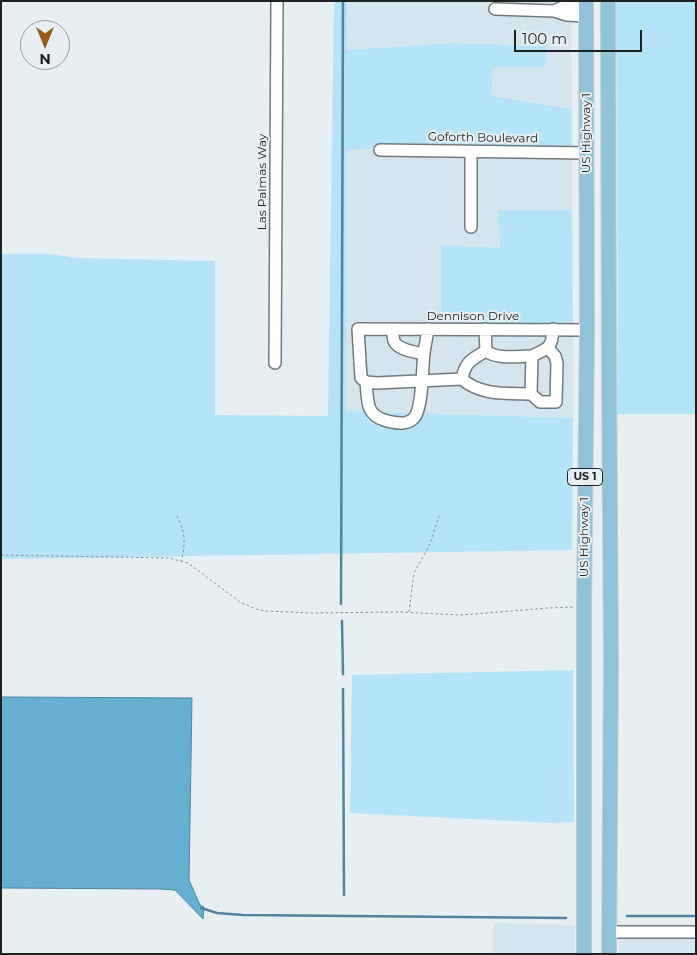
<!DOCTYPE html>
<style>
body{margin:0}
#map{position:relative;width:697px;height:955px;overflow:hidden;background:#e7eff3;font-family:Montserrat,sans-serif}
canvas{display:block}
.frame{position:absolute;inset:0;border:2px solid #1e2122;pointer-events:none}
.north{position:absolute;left:20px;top:20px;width:50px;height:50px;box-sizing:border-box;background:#e7eff3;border:1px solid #979d9f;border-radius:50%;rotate:180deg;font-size:14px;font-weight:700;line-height:20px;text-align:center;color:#1e2122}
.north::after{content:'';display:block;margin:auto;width:18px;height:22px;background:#955b18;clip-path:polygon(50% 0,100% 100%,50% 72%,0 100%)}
.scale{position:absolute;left:514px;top:30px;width:128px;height:22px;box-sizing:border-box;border:2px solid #1e2122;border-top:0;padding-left:6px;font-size:15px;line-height:18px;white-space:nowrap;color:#1e2122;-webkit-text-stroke:4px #e7eff3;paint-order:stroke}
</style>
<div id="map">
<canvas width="697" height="955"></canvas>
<div class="frame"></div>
<div class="north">N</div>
<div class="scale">100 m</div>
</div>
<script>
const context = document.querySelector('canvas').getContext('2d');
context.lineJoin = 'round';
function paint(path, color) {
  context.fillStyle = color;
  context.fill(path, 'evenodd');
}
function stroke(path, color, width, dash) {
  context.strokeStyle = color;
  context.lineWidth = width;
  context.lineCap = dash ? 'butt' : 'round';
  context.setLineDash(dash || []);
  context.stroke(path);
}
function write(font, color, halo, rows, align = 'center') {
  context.font = font + ' Montserrat,sans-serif';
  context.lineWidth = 4;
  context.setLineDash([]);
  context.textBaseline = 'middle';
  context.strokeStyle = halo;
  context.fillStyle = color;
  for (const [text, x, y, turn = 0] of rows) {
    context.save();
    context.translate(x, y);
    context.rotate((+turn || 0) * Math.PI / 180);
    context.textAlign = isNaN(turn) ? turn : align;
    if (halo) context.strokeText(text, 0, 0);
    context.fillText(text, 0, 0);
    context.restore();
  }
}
paint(new Path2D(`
 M347 1H571L572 109 490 97 493 67H544L547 46 453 43 347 50Z
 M428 145 555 146 572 148V210H498L500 248 573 326V418L346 411 347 150Z
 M495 923 575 925V954H493V933Z
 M619 931H696V954H619Z`), '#d5e5ed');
paint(new Path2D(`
 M334 1H347V50L453 43 547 46 545 67H493L491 96 572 109V148L555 146 428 145 347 150 346 411 573 418 572 550 1 559V254H48L79 258 215 261V415L328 416Z
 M616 1H696V414H617L618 278Z
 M498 210H572L573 326 441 325V245L500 248Z
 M573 670 574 822 554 823 350 813 352 675Z`), '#b5e3f8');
const water = new Path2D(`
 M1 697 192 698 189 880 200 905 204 907 203 919 175 890 160 889 1 888Z`);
paint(water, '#65b0d1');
stroke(water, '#50859c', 1);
stroke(new Path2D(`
 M341 604 343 1
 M342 621 343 674
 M343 689 344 895
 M201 908 217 913 243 915 566 918
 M627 916H696`), '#50859c', 2.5);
const minor = new Path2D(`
 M495 9 554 11 567 15 586 16
 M554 11 565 6 586 5
 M380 150 586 153
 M471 227V152
 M392 329C393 333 393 338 394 341 398 350 415 352 424 354
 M485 329 486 351C498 360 518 356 532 356
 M553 329C552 349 548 348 532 356L531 394C508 393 481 396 462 379L376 383 366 382 361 378 358 329 587 330
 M275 363 277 1
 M462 379C465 362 472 359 486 351
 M366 382C368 399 365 414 384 420 394 423 407 426 414 418 423 408 422 367 424 353 425 345 427 337 428 329
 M531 394 540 402H556L557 363 555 356 548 348
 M610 932H696`);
const major = new Path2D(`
 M608 1 609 373 611 660 609 954
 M584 954V607L587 330 586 1`);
stroke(minor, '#737a7e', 14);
stroke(major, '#c9caca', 16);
stroke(new Path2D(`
 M177 516C185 529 186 547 181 561
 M1 555 169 558 188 563 240 602 256 609 265 611 312 613 400 612 461 615 548 608 573 607
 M409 612 414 573 430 544 439 516`), '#898f91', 1, [2.5, 2.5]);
stroke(minor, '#fff', 11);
stroke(major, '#90c3d8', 14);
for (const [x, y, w] of [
 [585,477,35]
]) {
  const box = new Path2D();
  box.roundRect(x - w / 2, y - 8.5, w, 17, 4);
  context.fillStyle = '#e7eff3';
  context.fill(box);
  stroke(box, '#1e2122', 1);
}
write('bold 11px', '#1e2122', null, [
 ["US 1",585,477]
]);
write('12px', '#1e2122', '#e7eff3', [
 ["US Highway 1",586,133,-90],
 ["Goforth Boulevard",483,138,1],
 ["Las Palmas Way",262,182,-90],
 ["Dennison Drive",473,316],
 ["US Highway 1",584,537,-90]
]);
</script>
